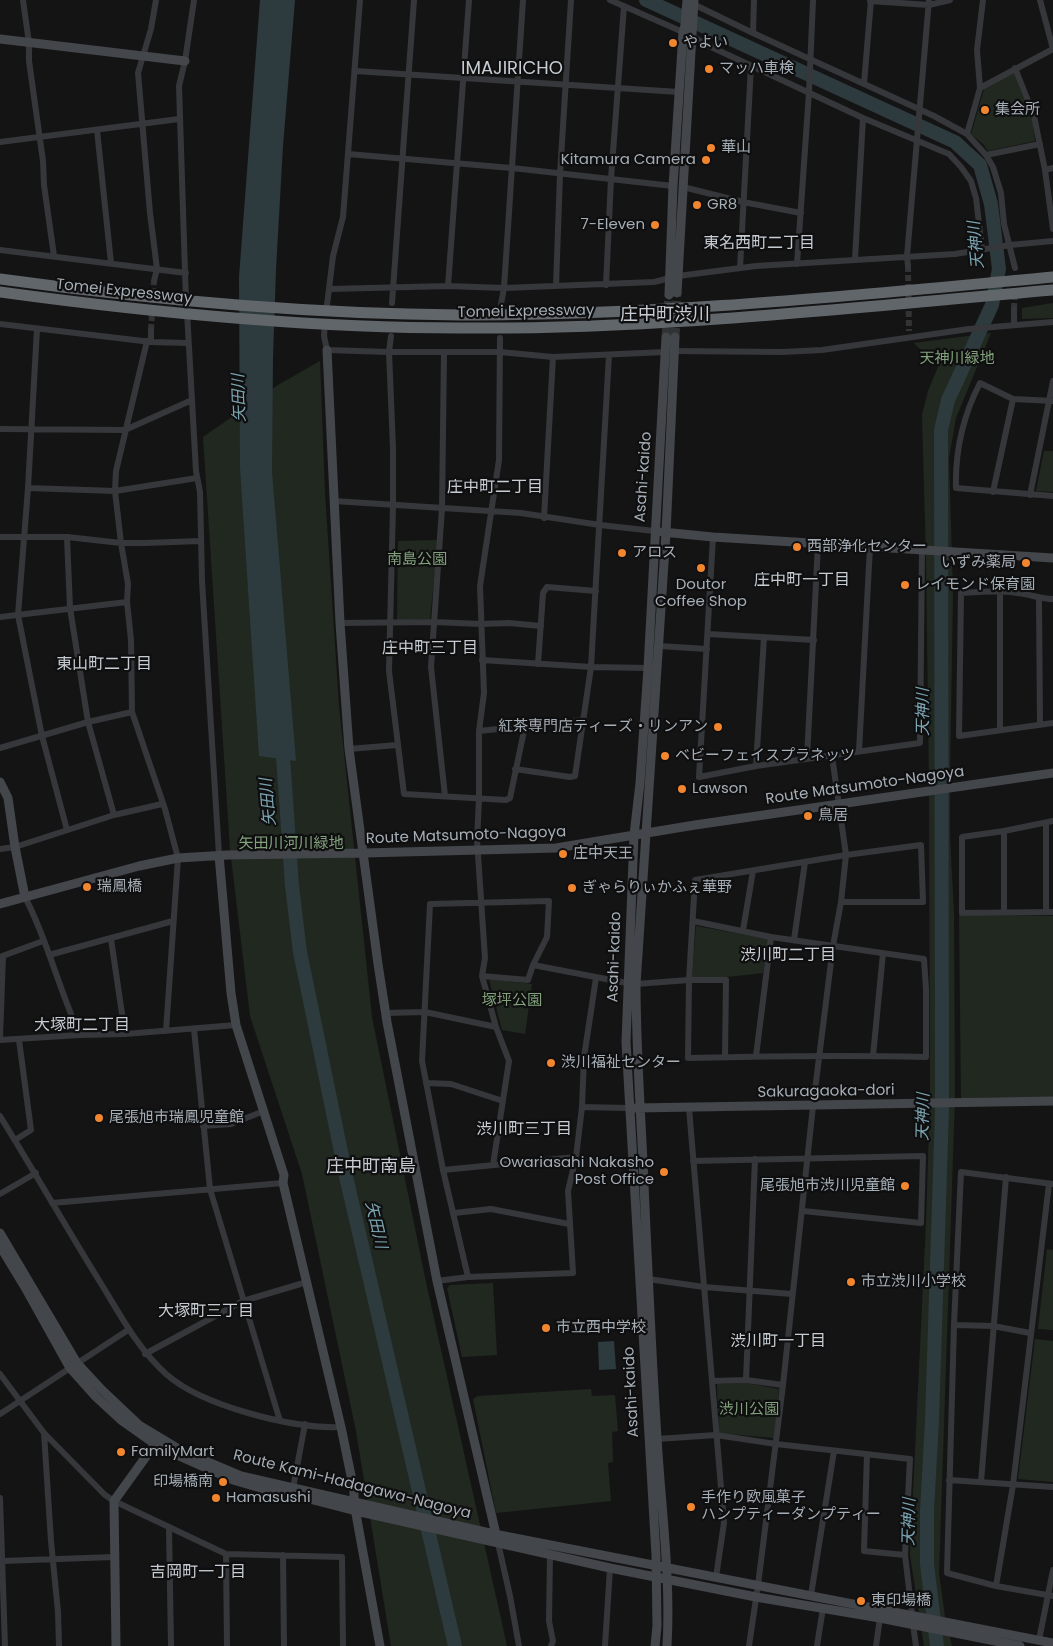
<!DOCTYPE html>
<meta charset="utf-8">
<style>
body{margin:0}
canvas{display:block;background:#141415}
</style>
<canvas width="1053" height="1646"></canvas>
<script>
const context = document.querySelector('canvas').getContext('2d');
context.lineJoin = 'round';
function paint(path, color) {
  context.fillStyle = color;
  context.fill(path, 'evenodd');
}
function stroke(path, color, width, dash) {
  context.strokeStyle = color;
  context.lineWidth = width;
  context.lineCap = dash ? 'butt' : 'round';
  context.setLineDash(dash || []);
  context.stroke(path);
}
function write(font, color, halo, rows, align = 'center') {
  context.font = font + ' Poppins,"Noto Sans JP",sans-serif';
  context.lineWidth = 4.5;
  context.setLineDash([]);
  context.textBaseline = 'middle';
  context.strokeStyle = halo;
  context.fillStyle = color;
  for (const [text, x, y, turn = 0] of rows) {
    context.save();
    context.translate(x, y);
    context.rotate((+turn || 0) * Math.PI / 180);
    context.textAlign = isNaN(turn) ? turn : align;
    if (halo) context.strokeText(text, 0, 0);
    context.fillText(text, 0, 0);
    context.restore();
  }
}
paint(new Path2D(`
 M1014 73 1033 123 1035 141 988 151 983 144 971 134 984 89Z
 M1053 303V318L1022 319V308Z
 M991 333 956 418 949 458 953 593 950 777V837L954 913 955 1097 939 1573 945 1617 952 1646H924L910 1555 926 1223 930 1097 929 783 926 559 922 415 928 391 938 367 914 343Z
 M320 361 325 493 339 706 372 1017 427 1287 507 1646H391L356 1431 302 1174 250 1016 230 849 203 437 278 385Z
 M1044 451H1053V492L1036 491Z
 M438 540 430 619 397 620 398 541Z
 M959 915 1053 916V1097L961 1098Z
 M696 926 769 939 763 973 727 977 692 978Z
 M489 979 532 984 525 1034 502 1030Z
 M1047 1249 1053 1250V1330L1038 1329Z
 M493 1283 497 1355 462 1357 447 1288 450 1285Z
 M1035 1339 1053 1341V1482L1018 1479Z
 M746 1383 779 1389 774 1438 719 1433 717 1384Z
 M591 1389 592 1396 615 1395 618 1431 612 1432 613 1462 608 1463 611 1501 496 1513 473 1399 478 1396Z`), '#202820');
paint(new Path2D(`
 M260 0H295L283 146 276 269 273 358 272 472 296 761 259 756 240 468 239 277Z
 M614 1341 616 1369 599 1370 598 1342Z`), '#2d3a3e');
stroke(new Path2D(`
 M646 0 955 142 980 165 991 204 999 269 992 305 948 400 941 430 942 1110 932 1420 927 1511V1564L937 1646
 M282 742 292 886 300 952 347 1181 455 1646`), '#2d3a3e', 14);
stroke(new Path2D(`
 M908 266 909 331
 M1014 309 1015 292
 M151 330 154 281`), '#313335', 6, [6, 3]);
stroke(new Path2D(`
 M666 337 669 295
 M675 337 677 293`), '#313335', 9, [9, 4.5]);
stroke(new Path2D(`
 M23 0 29 43V61L43 161 44 185 54 256
 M610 0 692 36 709 46 863 118 949 154 961 167 971 181 976 198 982 250
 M1040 0 1053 49
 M870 1 929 5 950 0
 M691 3 753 33 934 116 967 134 986 155 993 167 1001 193 1004 224 1015 268
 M753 33 754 0
 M1015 68 1034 116 1045 170 1053 229
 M355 71 679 92
 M864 84 871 0
 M980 88 1053 49
 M97 130 111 263
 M967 134 980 88 977 50 983 0
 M0 142 179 119
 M348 154 512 168 673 186
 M986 155 1040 144
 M1045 170 1053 168
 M683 187 743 202 801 213
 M0 250 186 273
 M855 259 863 118
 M797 264 809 92 813 0
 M908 266 907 256 929 0
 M740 268 751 66
 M154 281 157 269 150 213 138 73 151 29 156 0
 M606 285 611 179 624 6
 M448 286 469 0
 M556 286 560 174 571 0
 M329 289 448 286 504 288 654 282 678 276 756 266 955 254 1010 245 1053 241
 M186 302 179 86 185 61 194 0
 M392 303 414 0
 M501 304 504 288 523 0
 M187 312 196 471 200 492 202 581 219 855
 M326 313 333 256 343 217 360 0
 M325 323 324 336 327 350 389 352H500L553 357 665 352
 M0 324 151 342 187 343
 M1014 324V309
 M37 329 28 488 18 615 42 736 67 830
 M391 336 389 352 393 448V505L389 671 404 794 506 800 510 798 525 726
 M147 341 116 471 115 491 121 543 128 584 127 602 131 640 132 712 165 809 178 858 166 1031
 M151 342V330
 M674 351 782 352 822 350 969 329 1053 322
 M444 353 442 508 431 667 445 796
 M1053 401 1013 399 980 383C963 416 955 452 956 488L1053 496
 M0 429 125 430 192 400
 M28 488 115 491 197 478
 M993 492 1013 399
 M1030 495 1053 381
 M334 501 521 513 600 525 654 531
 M544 518 553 357
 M0 537H67L121 543H145L200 541
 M67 537 70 608 88 722 114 815
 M713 537 699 777 756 766 920 743 922 550
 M1000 591V729
 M1039 599 1040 724
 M1053 599C1040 599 1030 594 1017 593 998 590 979 592 961 593L959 736 1053 723
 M0 617 127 602
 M340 623 434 622 481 624 509 623 541 626
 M708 634 814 640
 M659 646 707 649
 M482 660 591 667 648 668
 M538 664 543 593 547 587 596 591
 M479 731 583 720
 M0 748 88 722 132 712
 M349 749 397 745
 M859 751 870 547
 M807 758 818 544
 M756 766 764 637
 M515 769 570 777 575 776 591 667 609 355
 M1053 821 1004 831 962 837V913L1053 912
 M1004 831V912
 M0 849 15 847 114 815 162 804
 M25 897C48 941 59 990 80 1035
 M1046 912V823
 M693 921 771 937 924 959 926 989V1057C847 1055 767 1056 688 1058L689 980 695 880 846 855 921 845 923 902H841
 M743 930 753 871
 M111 939 125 1034
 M794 940 805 862
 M49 955 173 921
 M0 957 43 941
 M533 965 627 983
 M636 984 689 980H726L725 1057
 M385 1013 425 1012 496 1027
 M194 1029 210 1189 280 1421
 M0 1038 3 956
 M0 1040 80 1035 125 1034 236 1025
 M756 1056 771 937
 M873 1056 883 953
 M426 1083 451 1084 503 1101
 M582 1107 628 1108
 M689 1108 724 1523 716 1577
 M0 1116C34 1171 66 1227 100 1282 120 1314 137 1348 166 1374 202 1406 293 1429 341 1427
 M203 1126 231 1124 264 1111
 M15 1140 31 1130 19 1040
 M693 1161 923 1156 921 1223 803 1211
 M493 1165 509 1061 496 1027 482 976 485 958 477 840 479 799V731L484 693 480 586 499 460 500 338
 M443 1170 576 1157
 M1053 1184 961 1172 954 1325 947 1573 996 1586 1053 1596
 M0 1194 36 1173
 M52 1203 283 1183
 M454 1213 491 1209 569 1224
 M468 1277 443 1170 422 1061 430 904 549 901 547 937 533 965 528 980 482 976
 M648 1279 704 1287 792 1294
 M437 1281 468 1277 573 1273 568 1191 576 1157 582 1107 584 1057 596 978
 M954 1325 993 1326 1030 1333
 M145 1354 243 1301 307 1282
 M0 1374 44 1433 105 1495 114 1501 226 1554 342 1557 343 1646
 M746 1380 755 1159
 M712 1381 746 1380 783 1385
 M0 1414 128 1330
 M44 1433 51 1541 58 1612 59 1646
 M657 1439 716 1435 776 1444 910 1459 905 1555 912 1614
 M867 1454 864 1551 905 1555
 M949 1480 1053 1487
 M981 1482 1006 1177
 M293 1488 305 1424
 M0 1498 5 1646
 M169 1527 171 1646
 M498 1543 510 1596 519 1646
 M226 1554 227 1646
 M283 1555 284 1646
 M550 1555 549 1621 553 1641 551 1646
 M2 1561 114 1557
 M996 1586 1013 1485 1049 1184
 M811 1595 834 1451
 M913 1624 916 1646
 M1039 1640 1053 1570
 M605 1646 610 1568
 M749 1646 758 1585 783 1385 813 1106 833 946 841 902 846 855 832 756
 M817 1646 823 1608
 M876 1646 880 1618`), '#35373a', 6);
stroke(new Path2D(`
 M0 39 185 61
 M677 293 694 0
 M669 295 673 186 683 33 685 25 687 0
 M327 350 340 623 349 749 378 964 387 1022 437 1281 498 1543
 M662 532 713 537 1053 558
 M0 782 8 798 15 847 25 897
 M219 855 231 993 236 1025 284 1175 283 1183 341 1427 354 1490V1503L380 1646
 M0 904 139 866 178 858 227 855 364 853 556 848 695 825 1053 773
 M636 1108 1053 1101
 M0 1233 77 1363 102 1390 139 1425 184 1452 241 1476 494 1534 1053 1643
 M0 1246 26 1289 70 1368 96 1397 121 1420 155 1444 179 1456 233 1480 264 1489 294 1495 356 1511 610 1568 756 1597 880 1618 1020 1646
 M116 1646 114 1501 155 1444
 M655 1646 657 1626 656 1555 626 1042 634 835 640 783 648 668 666 337
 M667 1646C671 1577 661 1507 657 1438 651 1346 647 1254 643 1162 640 1102 636 1043 636 984L666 533 675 337`), '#43464a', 9);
stroke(new Path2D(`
 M0 279C153 300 306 314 460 315 658 316 856 295 1053 277
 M0 292C153 313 306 328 460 328 658 330 856 307 1053 290`), '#61666b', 11);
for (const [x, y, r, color] of [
 [673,43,5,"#f2862f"],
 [709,69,5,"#f2862f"],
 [985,110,5,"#f2862f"],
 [711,148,5,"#f2862f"],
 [706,160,5,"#f2862f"],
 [697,205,5,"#f2862f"],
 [655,225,5,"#f2862f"],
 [797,547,5,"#f2862f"],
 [622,553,5,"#f2862f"],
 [1026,563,5,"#f2862f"],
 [701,568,5,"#f2862f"],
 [905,585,5,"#f2862f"],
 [718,727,5,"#f2862f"],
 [665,756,5,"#f2862f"],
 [682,789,5,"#f2862f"],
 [808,816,5,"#f2862f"],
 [563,854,5,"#f2862f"],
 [87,887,5,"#f2862f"],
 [572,888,5,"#f2862f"],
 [551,1063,5,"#f2862f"],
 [99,1118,5,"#f2862f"],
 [664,1172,5,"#f2862f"],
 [905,1186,5,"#f2862f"],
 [851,1282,5,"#f2862f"],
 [546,1328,5,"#f2862f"],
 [121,1452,5,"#f2862f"],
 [223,1482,5,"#f2862f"],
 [216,1498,5,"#f2862f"],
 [691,1507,5,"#f2862f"],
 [861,1601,5,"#f2862f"]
]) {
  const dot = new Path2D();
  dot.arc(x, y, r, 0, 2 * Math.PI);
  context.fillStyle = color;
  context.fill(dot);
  stroke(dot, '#0f0f10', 2);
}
write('15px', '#a5aeb6', '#0f0f10', [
 ["やよい",683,43],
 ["マッハ車検",719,69],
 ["集会所",995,110],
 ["華山",721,148],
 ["Kitamura Camera",696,160,"right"],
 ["GR8",707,205],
 ["7-Eleven",645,225,"right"],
 ["西部浄化センター",807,547],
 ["アロス",632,553],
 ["いずみ薬局",1016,563,"right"],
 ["Doutor",701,585,"center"],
 ["Coffee Shop",701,602,"center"],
 ["レイモンド保育園",915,585],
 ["紅茶専門店ティーズ・リンアン",708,727,"right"],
 ["ベビーフェイスプラネッツ",675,756],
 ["Lawson",692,789],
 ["鳥居",818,816],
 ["庄中天王",573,854],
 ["瑞鳳橋",97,887],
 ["ぎゃらりぃかふぇ華野",582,888],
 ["渋川福祉センター",561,1063],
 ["尾張旭市瑞鳳児童館",109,1118],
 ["Owariasahi Nakasho",654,1163,"right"],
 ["Post Office",654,1180,"right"],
 ["尾張旭市渋川児童館",895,1186,"right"],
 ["市立渋川小学校",861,1282],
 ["市立西中学校",556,1328],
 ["FamilyMart",131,1452],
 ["印場橋南",213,1482,"right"],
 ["Hamasushi",226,1498],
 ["手作り欧風菓子",701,1498],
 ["ハンプティーダンプティー",701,1515],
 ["東印場橋",871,1601]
], 'left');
write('15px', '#a5aeb6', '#0f0f10', [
 ["Tomei Expressway",124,292,6],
 ["Tomei Expressway",526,312,-1],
 ["Asahi-kaido",644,477,-86],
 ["Route Matsumoto-Nagoya",865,786,-8],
 ["Route Matsumoto-Nagoya",466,836,-2],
 ["Asahi-kaido",615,957,-88],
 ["Sakuragaoka-dori",826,1092,-1],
 ["Asahi-kaido",632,1392,-93],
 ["Route Kami-Hadagawa-Nagoya",352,1485,14]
]);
write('15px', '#82a17c', '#0f0f10', [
 ["天神川緑地",957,359],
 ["南島公園",417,560],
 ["矢田川河川緑地",291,844],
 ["塚坪公園",512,1001],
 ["渋川公園",749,1410]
]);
write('16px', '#c6ccd2', '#0f0f10', [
 ["東名西町二丁目",759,244],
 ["庄中町二丁目",495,488],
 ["庄中町一丁目",802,581],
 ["庄中町三丁目",430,649],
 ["東山町二丁目",104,665],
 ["渋川町二丁目",788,956],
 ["大塚町二丁目",82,1026],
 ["渋川町三丁目",524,1130],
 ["大塚町三丁目",206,1312],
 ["渋川町一丁目",778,1342],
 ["吉岡町一丁目",198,1573]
]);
write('italic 16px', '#7ca4b1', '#0f0f10', [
 ["天神川",977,245,-95],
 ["矢田川",240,398,-92],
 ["天神川",924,712,-90],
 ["矢田川",269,802,-95],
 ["天神川",924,1117,-89],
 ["矢田川",375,1225,77],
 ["天神川",910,1522,-89]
]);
write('18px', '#c6ccd2', '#0f0f10', [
 ["IMAJIRICHO",512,69],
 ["庄中町渋川",665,315],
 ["庄中町南島",371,1167]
]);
</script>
